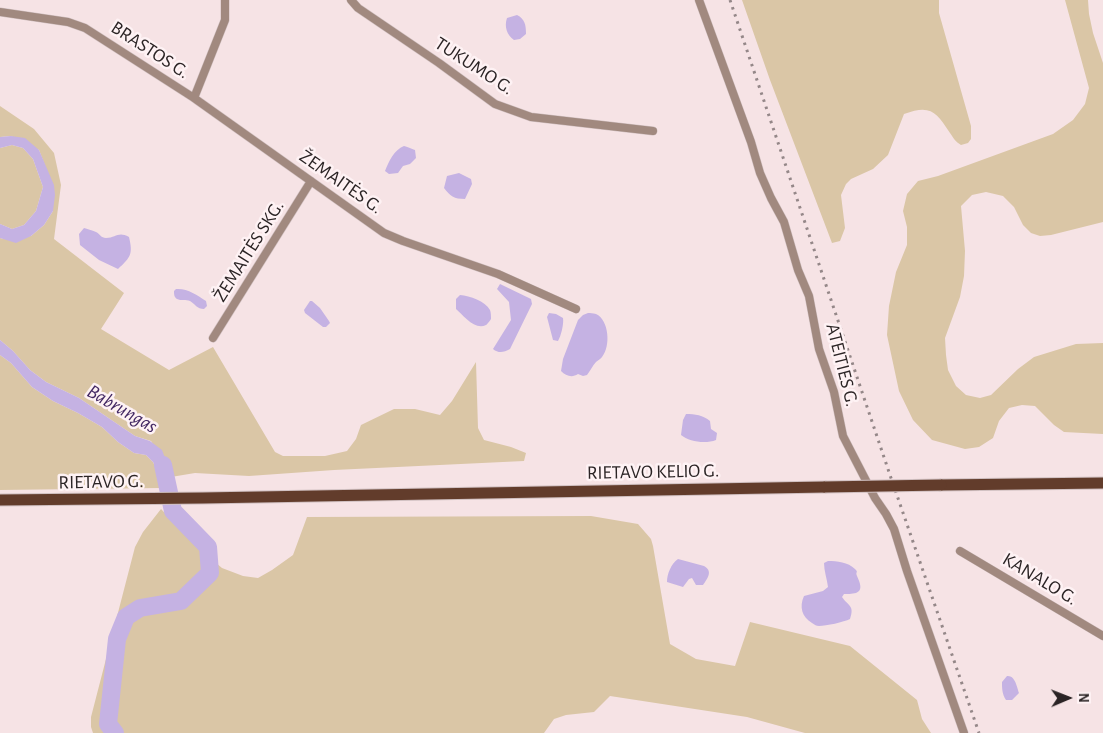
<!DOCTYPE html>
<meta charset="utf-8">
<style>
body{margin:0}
#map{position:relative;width:1103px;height:733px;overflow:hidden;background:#f6e3e5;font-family:"Alegreya Sans",sans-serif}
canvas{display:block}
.north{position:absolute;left:1043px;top:673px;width:50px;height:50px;-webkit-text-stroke:4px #fef2f4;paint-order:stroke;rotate:89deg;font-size:14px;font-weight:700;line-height:20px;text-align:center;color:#2b2425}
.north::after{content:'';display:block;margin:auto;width:18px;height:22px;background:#2b2425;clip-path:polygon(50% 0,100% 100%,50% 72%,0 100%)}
</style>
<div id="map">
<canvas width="1103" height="733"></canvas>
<div class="north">N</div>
</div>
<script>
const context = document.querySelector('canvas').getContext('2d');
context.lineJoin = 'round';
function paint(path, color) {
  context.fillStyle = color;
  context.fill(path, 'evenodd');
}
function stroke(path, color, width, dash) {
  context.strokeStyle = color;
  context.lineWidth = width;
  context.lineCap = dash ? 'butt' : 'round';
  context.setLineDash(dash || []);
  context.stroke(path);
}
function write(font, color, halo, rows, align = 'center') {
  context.font = font + ' "Alegreya Sans",sans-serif';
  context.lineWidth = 5;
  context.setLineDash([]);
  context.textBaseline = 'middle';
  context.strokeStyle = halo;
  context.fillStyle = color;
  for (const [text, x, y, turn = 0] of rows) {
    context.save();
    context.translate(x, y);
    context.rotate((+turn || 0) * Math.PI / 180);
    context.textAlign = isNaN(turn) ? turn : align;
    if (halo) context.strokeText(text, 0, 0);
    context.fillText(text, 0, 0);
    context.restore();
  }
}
paint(new Path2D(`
 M742 0H939V13L971 126V139L968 143 961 145C956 142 954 139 950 133 936 112 931 104 904 114L888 155 873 169 851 179 846 184 841 195 845 228 840 241 832 243 770 80Z
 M1065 0H1088L1089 14 1093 33 1103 63V222L1051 235 1040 236 1031 233 1023 225 1014 207 1003 196 986 192 972 195 961 206 965 251 964 276 960 297 945 338 946 355 948 370 956 386 966 395 980 398 991 395 1018 369 1034 357 1076 344 1103 343V434L1064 432 1054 425 1035 406 1022 405 1009 408 999 421 993 438 979 447 965 449 932 440 913 420 899 391 887 335 889 306 896 272 907 245V227L903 211 907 194 918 181 938 176 1053 134 1073 120 1085 104 1089 88Z
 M0 106 34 129 54 153 61 185 54 239 124 293 101 329 169 370 213 347 275 452 283 456H325L347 451 356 439 361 425 394 409H415L440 415 452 401 476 362 478 428 484 440 511 447 526 453 524 461 334 470 249 476 195 473 171 477 170 471 151 441 135 436 79 398 46 382 30 370 13 351 0 340V238L4 239 31 236 44 225 53 211 46 168 39 150 11 136 0 137Z
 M12 145 23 148 33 159 43 187 36 211 24 225 12 229 0 224V148Z
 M0 355 11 363 32 387 53 401 78 413 102 427 118 442 134 453 146 455 153 462 159 474 160 488 0 490Z
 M161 509 203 552 222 568 243 576 258 578 272 570 293 555 307 517 591 516 638 524 651 539 653 546 670 644 696 659 735 666 750 622 850 646 917 700 922 719 931 733H805L747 717 610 696 594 712 566 715 554 719 544 733H93L91 727V717L135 547 143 532Z`), '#dac6a6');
paint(new Path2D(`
 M517 15C525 19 526 25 526 34L520 39 514 40C507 35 504 27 507 18Z
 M11 136 25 138 39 150 54 185 55 195 53 211 44 225 31 236 16 243 0 238V224L12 229 24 225 36 211 43 187 33 159 23 148 12 145 0 148V137Z
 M404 146C409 147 411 149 415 150L416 158 410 164 403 166 398 173 389 174 385 171C389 161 394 150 404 146Z
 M459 173 471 179 472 184 465 199C454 199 450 196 444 188L447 176Z
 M84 228C87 229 92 230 96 232 100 234 101 238 106 238 116 238 118 231 129 237 133 254 131 257 118 269L99 260 80 245 79 234Z
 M500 284 531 299 532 304 510 349C504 352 499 354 493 349L511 320 509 302 497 289Z
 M176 289C187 288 197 295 206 301L207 306 204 309C197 309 195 304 190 301 186 299 181 301 177 299 174 297 174 294 174 291Z
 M460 295C470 296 485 301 490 310 491 312 491 317 491 319 491 319 487 325 486 325 475 331 463 315 456 309V299Z
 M310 301H312L320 308 329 321 330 323 326 327H323L305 313 304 310Z
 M549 313 556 314 563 318C564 324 561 336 558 341L553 340 547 317Z
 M588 313C590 313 593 313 596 314 609 320 611 346 602 357 601 359 598 360 596 362 593 365 590 371 587 375L583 376 578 374C572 378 566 376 561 371L563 359 578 320 583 315Z
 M0 340 13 351 30 370 46 382 79 398 135 436 150 441 162 450 170 471 174 488H160L159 474 153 462 146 455 134 453 118 442 102 427 78 413 53 401 32 387 11 363 0 355Z
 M686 414C695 414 703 415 710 421L711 429 717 433 716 440C706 444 689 442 681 435L683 420Z
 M678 559 704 566C713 571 708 578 703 585H696L692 578 689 579 683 587 667 582C667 574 671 564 678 559Z
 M828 561C837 561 848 562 855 569 859 573 855 571 857 576 859 581 864 590 856 593 852 594 847 594 844 594L842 597C848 606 855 605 850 619 844 622 826 626 819 626 816 626 815 625 812 623 802 617 799 607 804 596L823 591 828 587C827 579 824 571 824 563Z
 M1007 676C1015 675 1017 687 1019 693L1012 700H1006C1002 694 1002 688 1002 682Z`), '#c5b2e3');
stroke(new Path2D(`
 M115 733 108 724 117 639 126 617 140 608 181 601 210 573 208 547 173 511 163 465`), '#c5b2e3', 18);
const minor = new Path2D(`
 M225 0V20L194 98 384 233 403 241 498 274 576 309
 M351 0 358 8 439 63 495 104 531 117 653 131
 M699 0 751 142 760 173 771 198 784 222 798 270 809 296 819 349 834 392 843 436 875 498 886 514 894 529 907 571 964 733
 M0 12 68 22 85 28 194 98
 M213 338 311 181
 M960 551 1103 636`);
const primary = new Path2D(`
 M941 485 1103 483
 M0 500 203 498 825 487`);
stroke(minor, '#d1c1c2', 9);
stroke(primary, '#d1c1c2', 13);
stroke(minor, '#a1897f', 8);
stroke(primary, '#623c2b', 11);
stroke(new Path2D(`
 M730 0 891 478 979 733`), '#948788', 3, [2.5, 5]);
const primaryBridge = new Path2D(`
 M825 487 941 485`);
stroke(primaryBridge, '#d1c1c2', 13, []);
stroke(primaryBridge, '#623c2b', 11);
write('19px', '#2b2425', '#fef2f4', [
 ["BRASTOS G.",150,50,33],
 ["TUKUMO G.",474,66,33],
 ["ŽEMAITĖS G.",341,182,35],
 ["ŽEMAITĖS SKG.",249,251,-58],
 ["ATEITIES G.",842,365,76],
 ["RIETAVO KELIO G.",653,472,-1],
 ["RIETAVO G.",101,482,-1],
 ["KANALO G.",1040,579,31]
]);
write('italic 20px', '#432863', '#fef2f4', [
 ["Babrungas",122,409,30]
]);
</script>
